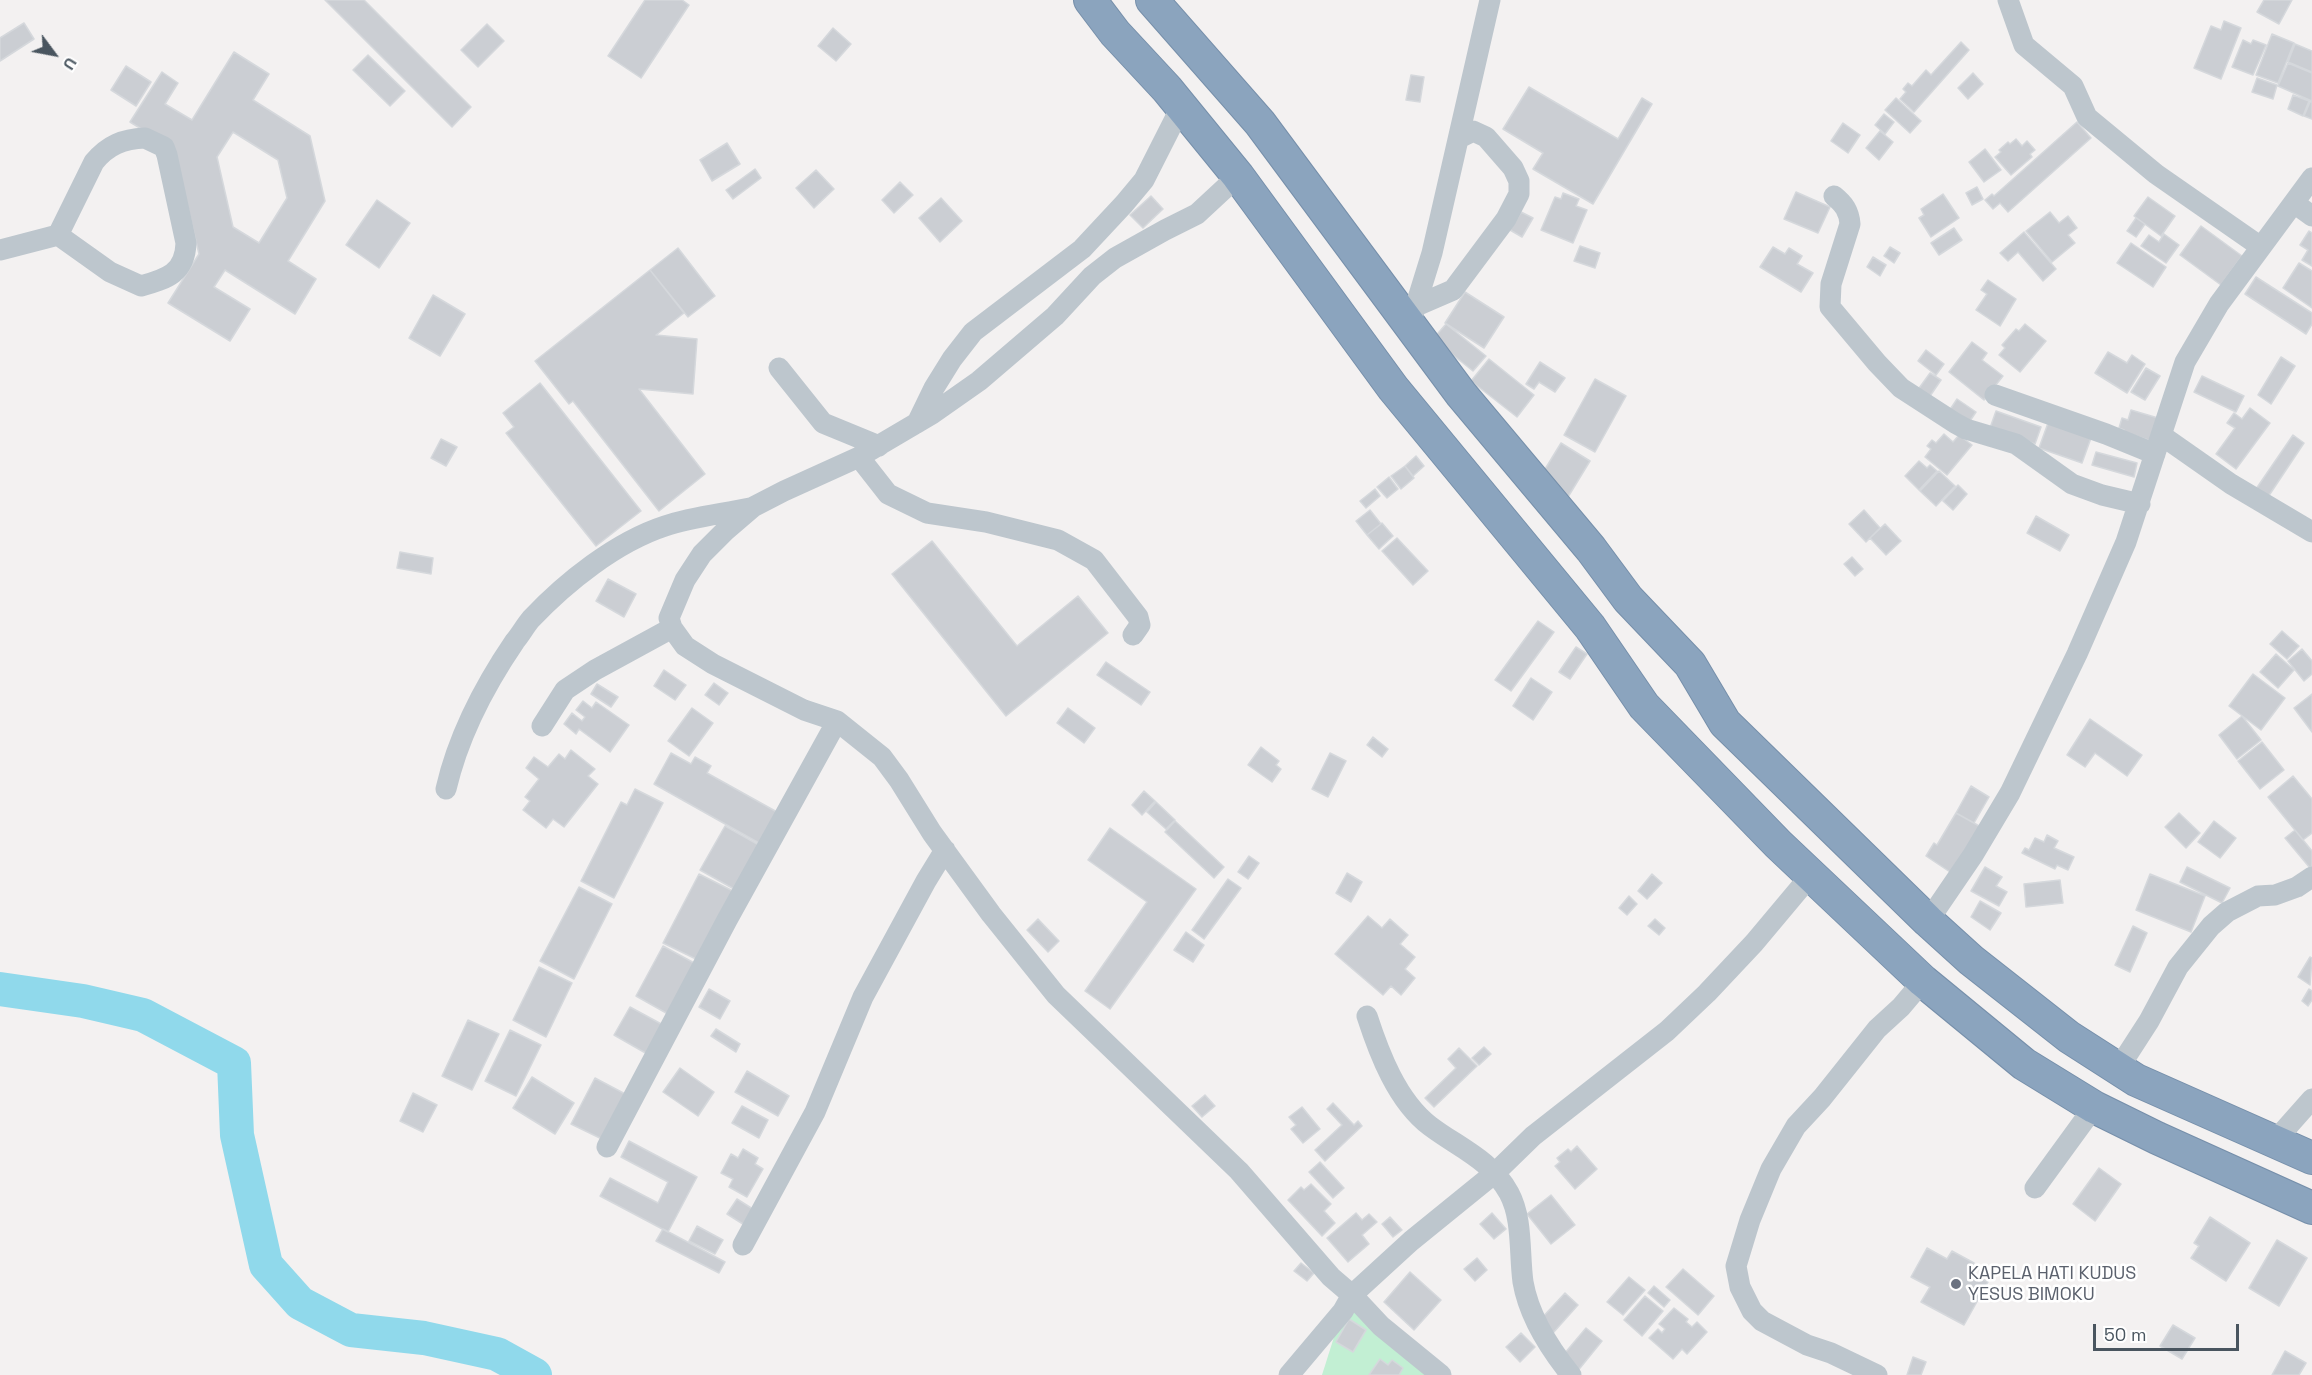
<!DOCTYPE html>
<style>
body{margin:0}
#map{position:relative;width:2312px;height:1375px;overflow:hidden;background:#f3f1f1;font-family:"Space Grotesk",sans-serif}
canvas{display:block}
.north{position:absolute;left:24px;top:24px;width:60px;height:60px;-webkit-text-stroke:4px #fff;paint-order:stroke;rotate:122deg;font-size:16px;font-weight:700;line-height:24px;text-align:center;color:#49555f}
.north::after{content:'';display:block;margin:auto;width:21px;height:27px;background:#49555f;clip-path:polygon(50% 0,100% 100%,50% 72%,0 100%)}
.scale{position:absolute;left:2093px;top:1324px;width:146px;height:27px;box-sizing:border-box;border:3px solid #49555f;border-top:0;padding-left:8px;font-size:18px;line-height:21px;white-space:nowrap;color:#49555f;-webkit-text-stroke:4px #fff;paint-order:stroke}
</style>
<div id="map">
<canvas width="2312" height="1375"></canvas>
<div class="north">U</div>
<div class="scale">50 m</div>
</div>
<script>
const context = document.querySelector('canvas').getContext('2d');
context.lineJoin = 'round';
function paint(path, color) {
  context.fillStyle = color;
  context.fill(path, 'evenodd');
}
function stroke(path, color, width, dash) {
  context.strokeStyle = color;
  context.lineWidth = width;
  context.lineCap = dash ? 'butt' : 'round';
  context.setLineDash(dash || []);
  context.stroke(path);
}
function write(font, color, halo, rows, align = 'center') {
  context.font = font + ' "Space Grotesk",sans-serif';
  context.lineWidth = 5;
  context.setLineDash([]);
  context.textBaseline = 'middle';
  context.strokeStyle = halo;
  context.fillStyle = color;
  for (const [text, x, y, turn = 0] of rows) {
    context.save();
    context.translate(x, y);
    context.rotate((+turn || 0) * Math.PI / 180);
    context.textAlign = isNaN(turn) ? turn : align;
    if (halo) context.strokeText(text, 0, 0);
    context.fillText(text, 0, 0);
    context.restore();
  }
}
paint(new Path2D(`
 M1353 1302 1434 1375H1322L1341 1315Z`), '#c2efd3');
stroke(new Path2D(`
 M0 989 83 1001 143 1015 234 1063 237 1135 266 1265 300 1303 351 1330 424 1338 497 1354 535 1375`), '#90d9eb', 34);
const building = new Path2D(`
 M325 0H364L471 107 452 127Z
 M645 0H682L689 5 641 78 608 56Z
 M2264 0H2292L2279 24 2257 12Z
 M2224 21 2241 28 2221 79 2194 68 2211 26 2221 30Z
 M24 23 34 39 0 61V38Z
 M487 24 504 41 478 67 461 50Z
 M833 28 851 44 836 61 818 46Z
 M2272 34 2294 43 2278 83 2256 75Z
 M2243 40 2251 44 2253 40 2266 45 2253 75 2232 67Z
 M1961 42 1969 50 1914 112 1900 99 1906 92 1903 89 1908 83 1912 86 1926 70 1931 75Z
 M2295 44 2312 51V72L2288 62Z
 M234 52 269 74 253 100 310 136 325 201 288 261 316 279 295 314 225 270 214 287 250 309 230 341 168 303 199 254 174 149 130 122 162 72 178 83 165 104 192 120ZM233 132 278 160 287 198 259 243 233 227 217 157Z
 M368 55 405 91 390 106 353 70Z
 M2288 63 2312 73V101L2278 86Z
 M126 66 151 82 136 106 111 90Z
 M1973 73 1983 84 1968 99 1958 88Z
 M1411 75 1424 77 1420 102 1406 100Z
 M2257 78 2277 85 2273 99 2252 92Z
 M1529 87 1618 139 1642 98 1652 104 1593 204 1533 169 1543 153 1503 129Z
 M2293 95 2309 101 2303 116 2288 109Z
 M1896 98 1921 121 1910 133 1885 110Z
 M2310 102H2312V119L2304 116Z
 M1884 114 1894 122 1885 134 1875 125Z
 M2077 122 2091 138 2008 212 2000 203 1993 209 1985 200 1992 194 1994 196Z
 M1843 123 1860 135 1848 153 1831 141Z
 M1880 131 1893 142 1879 160 1866 148Z
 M2016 139 2022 146 2027 141 2035 150 2030 154 2032 157 2011 175 1995 157 2001 152 1999 150 2008 142 2010 144Z
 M727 143 740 164 712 181 700 160Z
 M1985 149 2001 170 1984 182 1969 162Z
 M755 169 761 178 733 199 726 190Z
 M816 170 834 189 814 208 796 188Z
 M900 182 913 195 894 213 882 200Z
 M1977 187 1983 199 1972 205 1966 193Z
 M1796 192 1830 207 1818 233 1784 219Z
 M1563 193 1579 199 1576 206 1587 210 1573 243 1541 230 1555 197 1561 199Z
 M1943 194 1959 218 1931 237 1919 218 1924 215 1921 209Z
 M1151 196 1163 209 1143 228 1130 215Z
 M2148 197 2175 216 2161 236 2134 216Z
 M941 198 962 221 940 242 919 218Z
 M377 200 410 223 379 268 346 245Z
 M1521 212 1533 218 1522 237 1510 230Z
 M2050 212 2059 223 2068 216 2077 228 2068 235 2075 243 2052 262 2026 231Z
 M2136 218 2145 224 2136 237 2127 231Z
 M2201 226 2242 256 2221 285 2180 255Z
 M1954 228 1962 240 1939 255 1931 243Z
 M2309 231 2312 233V266L2302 260 2308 250 2300 245Z
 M2024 232 2056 269 2043 281 2018 252 2008 261 2000 253Z
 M2164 234 2179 245 2166 263 2141 246 2149 235 2159 242Z
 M2131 243 2166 267 2153 287 2117 263Z
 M1580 246 1600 253 1595 268 1574 261Z
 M1773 247 1785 254 1789 248 1802 256 1797 264 1813 273 1801 292 1760 267Z
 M1890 247 1900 253 1894 263 1884 256Z
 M678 248 715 296 688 317 650 270Z
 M1873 257 1886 265 1880 276 1867 267Z
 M2299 263 2312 271V308L2283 288Z
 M650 270 684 313 656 335 697 339 693 394 639 389 705 474 659 511 573 401 569 404 535 361Z
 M2256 277 2312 313V324L2306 334 2245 294Z
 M1988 280 2016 299 2000 326 1976 310 1987 294 1981 290Z
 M1465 292 1504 317 1484 348 1445 323Z
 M433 295 465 314 440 356 409 338Z
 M1446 324 1486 356 1473 371 1433 339Z
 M2025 324 2046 341 2020 372 1999 355 2005 348 2002 345 2016 329 2019 331Z
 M1972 342 1987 353 1982 360 2003 376 1984 400 1949 372Z
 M1926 350 1944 364 1936 375 1918 361Z
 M2108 352 2127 363 2132 355 2145 364 2127 393 2095 373Z
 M2281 357 2295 366 2271 404 2258 395Z
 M1489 359 1534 395 1517 417 1471 381Z
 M1540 362 1565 378 1555 392 1539 382 1534 389 1526 384Z
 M2146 368 2160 376 2145 400 2131 392Z
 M1930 373 1941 380 1928 399 1917 391Z
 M2202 376 2244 396 2236 412 2194 392Z
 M1595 379 1626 396 1595 452 1564 435Z
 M540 383 641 511 596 546 506 433 514 427 503 413Z
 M1957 399 1976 412 1966 427 1947 414Z
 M2250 408 2270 423 2236 469 2216 454 2235 428 2227 423 2234 413 2242 419Z
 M2131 410 2158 418 2151 441 2124 432V430L2119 428 2122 418 2128 420Z
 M1996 411 2041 427 2035 444 1990 428Z
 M2048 423 2091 438 2082 463 2039 448Z
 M1944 434 1953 442 1959 435 1972 445 1947 475 1925 457 1931 449 1927 446 1932 440 1936 443Z
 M2293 435 2304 443 2268 497 2256 489Z
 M441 439 457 447 446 466 431 458Z
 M1561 443 1590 461 1568 497 1539 479Z
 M2096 452 2137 463 2134 477 2092 465Z
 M1416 456 1424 466 1413 476 1405 466Z
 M1919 461 1927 468 1930 465 1937 471 1919 490 1905 476Z
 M1405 466 1414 478 1401 489 1391 476Z
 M1939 471 1955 486 1936 506 1920 491Z
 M1389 477 1398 489 1387 498 1377 487Z
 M1958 485 1967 494 1953 510 1943 501Z
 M1375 489 1380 496 1366 508 1360 501Z
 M1370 510 1381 524 1367 535 1356 521Z
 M1864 510 1880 528 1866 542 1849 524Z
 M2036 516 2069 535 2060 551 2027 533Z
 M1382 523 1393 536 1379 549 1367 535Z
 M1885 524 1901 541 1886 555 1870 538Z
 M1397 538 1428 571 1413 585 1382 551Z
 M932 541 1017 646 1078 596 1108 633 1006 716 892 574Z
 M400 552 433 558 431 574 397 568Z
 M1852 557 1863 569 1855 576 1844 564Z
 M608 579 636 594 624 617 596 601Z
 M1538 621 1554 632 1511 691 1495 680Z
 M2282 631 2299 646 2287 659 2270 644Z
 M1576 647 1587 654 1570 679 1559 672Z
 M2302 649 2312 661V674L2304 681 2288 661Z
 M2276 654 2294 670 2278 688 2260 672Z
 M1106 662 1150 692 1141 705 1097 675Z
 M664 670 686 685 675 700 654 686Z
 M2253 674 2285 698 2261 730 2229 706Z
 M1531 678 1552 692 1533 720 1513 706Z
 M714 683 728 693 719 705 705 695Z
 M597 684 618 697 611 707 591 694Z
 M2312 694V732L2294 708Z
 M583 701 592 708 596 702 629 725 610 752 579 729 576 734 564 724 572 713 582 721 585 717 576 710Z
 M692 708 713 723 689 756 668 741Z
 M1068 708 1095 728 1084 743 1057 723Z
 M2242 716 2261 740 2237 759 2219 735Z
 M2090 719 2142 755 2127 776 2095 753 2085 767 2067 755Z
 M1373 737 1388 749 1382 757 1367 745Z
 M2262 742 2284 770 2260 789 2238 761Z
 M1261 747 1279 761 1276 765 1281 769 1272 782 1248 765Z
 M571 750 595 769 588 776 598 784 564 827 553 819 546 828 523 810 530 801 525 797 539 779 526 768 534 757 548 767 559 754 565 759Z
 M671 753 691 764 695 757 711 766 707 773 777 812 759 843 654 784Z
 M1330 753 1346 761 1328 797 1312 789Z
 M2293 776 2312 799V833L2303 840 2268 797Z
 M1971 786 1989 797 1974 823 1956 813Z
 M635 789 663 803 614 898 581 881 621 802 627 805Z
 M1144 791 1155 801 1142 815 1132 805Z
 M1156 802 1175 820 1166 829 1147 812Z
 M1956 813 1981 827 1953 874 1926 856 1934 843 1937 845Z
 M2179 813 2200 833 2186 848 2165 827Z
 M1175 821 1224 867 1214 878 1165 832Z
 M2214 821 2236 838 2220 858 2198 842Z
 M725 826 759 845 734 889 700 870Z
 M1110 828 1196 889 1110 1009 1085 991 1147 902 1088 860Z
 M2295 830 2312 851V866L2310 868 2285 838Z
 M2047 835 2058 841 2054 848 2074 857 2068 870 2057 865 2055 869 2022 853 2025 848 2029 850 2035 838 2044 842Z
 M1249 856 1259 863 1248 879 1238 872Z
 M1985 867 2002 877 1996 886 2007 892 1999 906 1971 891Z
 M2187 867 2230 888 2222 903 2180 882Z
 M1347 873 1362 882 1351 902 1336 893Z
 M699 874 733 891 698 960 663 943Z
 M1652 874 1662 883 1647 899 1638 891Z
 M2150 874 2205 896 2191 932 2136 910Z
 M1228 879 1241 888 1204 939 1192 930Z
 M2060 880 2063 903 2026 907 2024 884Z
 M579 887 612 904 574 979 540 961Z
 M1629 896 1637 904 1627 915 1619 908Z
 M1980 901 2001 913 1990 930 1971 917Z
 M1368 916 1382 928 1390 919 1408 935 1400 944 1415 957 1405 969 1415 978 1401 995 1391 986 1383 995 1335 954Z
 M1038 919 1059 941 1048 952 1027 930Z
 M1655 919 1665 928 1659 935 1648 926Z
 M2133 926 2147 933 2130 972 2115 965Z
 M1186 932 1204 945 1193 962 1174 950Z
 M663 946 696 964 668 1014 636 996Z
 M2310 957 2312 958 2310 985 2298 977Z
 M539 967 572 983 546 1037 513 1020Z
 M709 989 730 1001 720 1019 699 1007Z
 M2309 989 2312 991V1000L2308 1006 2302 1001Z
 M630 1007 665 1026 649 1055 614 1035Z
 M468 1020 499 1034 472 1090 442 1076Z
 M716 1029 740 1044 736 1052 711 1036Z
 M510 1030 541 1045 516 1096 485 1081Z
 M1484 1047 1491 1054 1479 1065 1472 1058Z
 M1459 1048 1477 1066 1434 1107 1425 1098 1456 1068 1448 1059Z
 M680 1068 714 1092 698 1116 663 1092Z
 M747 1071 789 1096 778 1116 735 1092Z
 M532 1077 574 1103 555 1134 513 1108Z
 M595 1078 629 1096 606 1141 571 1124Z
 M413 1093 437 1105 423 1132 400 1121Z
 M1205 1095 1215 1106 1202 1117 1192 1106Z
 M1333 1103 1354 1125 1358 1121 1362 1126 1325 1161 1315 1150 1342 1125 1327 1109Z
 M742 1106 768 1120 759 1138 732 1123Z
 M1302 1107 1320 1129 1303 1143 1291 1129 1296 1125 1289 1117Z
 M629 1141 697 1177 668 1232 600 1196 610 1178 658 1203 668 1182 621 1157Z
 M1577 1146 1597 1169 1575 1189 1555 1166 1560 1162 1557 1158 1568 1149 1571 1152Z
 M743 1149 758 1158 755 1164 763 1169 747 1197 729 1187 733 1179 721 1173 731 1154 738 1158Z
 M1320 1162 1344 1188 1333 1198 1309 1172Z
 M2099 1168 2121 1184 2095 1221 2073 1204Z
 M1311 1184 1331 1204 1324 1211 1335 1223 1322 1236 1288 1200 1301 1187 1304 1190Z
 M1551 1195 1575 1225 1551 1244 1527 1214Z
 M737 1199 756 1211 746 1226 727 1214Z
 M1356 1213 1362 1220 1369 1214 1377 1222 1362 1235 1369 1244 1348 1262 1327 1238Z
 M1492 1213 1506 1229 1494 1239 1480 1224Z
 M1390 1217 1402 1230 1393 1237 1382 1224Z
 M2210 1217 2250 1243 2226 1281 2191 1258 2199 1246 2194 1243Z
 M697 1226 723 1240 715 1254 689 1241Z
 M663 1229 725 1262 719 1273 656 1241Z
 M2277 1240 2307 1258 2279 1306 2249 1288Z
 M1927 1248 1947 1259 1952 1251 1974 1263 1969 1271 1988 1282 1964 1325 1921 1302 1930 1287 1911 1277Z
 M1477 1258 1487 1270 1475 1281 1464 1269Z
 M1301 1263 1314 1273 1307 1281 1294 1271Z
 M1683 1269 1714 1296 1698 1315 1666 1287Z
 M1410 1272 1441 1300 1414 1330 1384 1302Z
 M1629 1277 1645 1290 1623 1315 1607 1302Z
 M1654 1286 1670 1300 1664 1307 1648 1293Z
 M1565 1293 1578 1305 1553 1333 1539 1321Z
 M1645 1296 1663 1311 1642 1336 1624 1320Z
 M1674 1308 1688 1319 1686 1322 1692 1327 1697 1322 1707 1332 1687 1354 1682 1349 1673 1359 1649 1338 1658 1329 1662 1333 1665 1329 1659 1324Z
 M1349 1319 1366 1330 1353 1352 1336 1342Z
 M2173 1325 2195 1338 2182 1359 2160 1346Z
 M1586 1328 1602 1341 1576 1373 1559 1360Z
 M1521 1333 1535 1347 1520 1362 1506 1347Z
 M2285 1351 2306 1363 2299 1375H2272Z
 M1913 1357 1926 1362 1921 1375H1907Z
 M1380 1359 1388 1365 1392 1360 1403 1368 1399 1375H1369Z`);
paint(building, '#cbced3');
stroke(building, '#d5d8dc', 1.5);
const highway = new Path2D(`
 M1090 0 1115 33 1167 89 1238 176 1393 388 1590 627 1644 706 1778 844 1923 981 2024 1064 2094 1107 2157 1138 2312 1208
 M1152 0 1260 123 1461 394 1591 549 1628 599 1690 664 1725 723 1928 921 1971 960 2069 1037 2136 1080 2312 1158`);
stroke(highway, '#768faa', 34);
stroke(new Path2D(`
 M2008 0 2024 45 2073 86 2087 117 2156 174 2261 247
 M145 138 164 147 167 155 186 243C185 273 167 279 141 286L110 272 58 235 94 162C108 145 123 139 145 138Z
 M1238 176 1197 214 1165 230 1115 258 1092 276 1055 316 979 381 932 414 859 457 784 491 753 507 725 531 702 554 685 580 669 618 672 628 685 646 713 664 804 710 837 721 882 757 899 780 932 833 991 914 1056 995 1239 1171 1331 1277 1352 1295 1381 1326 1441 1375
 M1834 196C1844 204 1849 211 1850 224L1831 284 1830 307 1877 363 1901 388 1955 423 1966 429 2016 444 2072 484 2102 495 2140 504
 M2294 203 2312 216
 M0 250 58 235
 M1416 306 1453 290 1506 219 1519 194V181L1513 168 1486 137 1473 131 1459 138
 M1410 324 1432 253 1490 0
 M779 368 823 423 879 446
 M1995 395 2106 434 2155 454
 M917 423 934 388 952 359 973 332 1082 249 1124 204 1144 180 1181 107
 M2161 435 2231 484 2312 532
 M859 457 888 494 927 513 986 522 1058 540 1094 560 1138 617 1140 625 1133 635
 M542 726 565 690 595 670 672 628
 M446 789C458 737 485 685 515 641 521 634 525 626 531 619 566 582 616 542 665 526 692 517 722 514 750 508
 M1928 921 1973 855 2010 793 2077 654 2126 542 2185 362 2219 304 2312 178
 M1367 1016C1379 1053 1397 1101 1430 1126 1459 1148 1490 1159 1509 1193 1523 1219 1519 1253 1523 1282 1529 1317 1550 1349 1571 1375
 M2118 1069 2149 1021 2178 967 2211 926 2227 912 2258 896 2275 895 2297 887 2312 877
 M2273 1143 2312 1099
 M607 1147 727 920 837 721
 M2035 1188 2094 1107
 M743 1245 815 1112 863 997 926 881 945 850
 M1289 1375 1343 1311 1352 1295 1411 1241 1496 1172 1533 1136 1667 1031 1707 993 1754 943 1811 875
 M1877 1375 1831 1353 1807 1345 1762 1321 1752 1311 1740 1287 1736 1266 1750 1220 1771 1169 1796 1126 1822 1098 1877 1029 1901 1007 1923 981`), '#bdc6cd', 21);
stroke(highway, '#8ba4be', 32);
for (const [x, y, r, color] of [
 [1956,1284,6,"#6b7280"]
]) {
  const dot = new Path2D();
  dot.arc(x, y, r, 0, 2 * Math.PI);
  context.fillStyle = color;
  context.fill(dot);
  stroke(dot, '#fff', 2);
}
write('18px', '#5b616d', '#fff', [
 ["KAPELA HATI KUDUS",1968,1274],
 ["YESUS BIMOKU",1968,1295]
], 'left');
</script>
